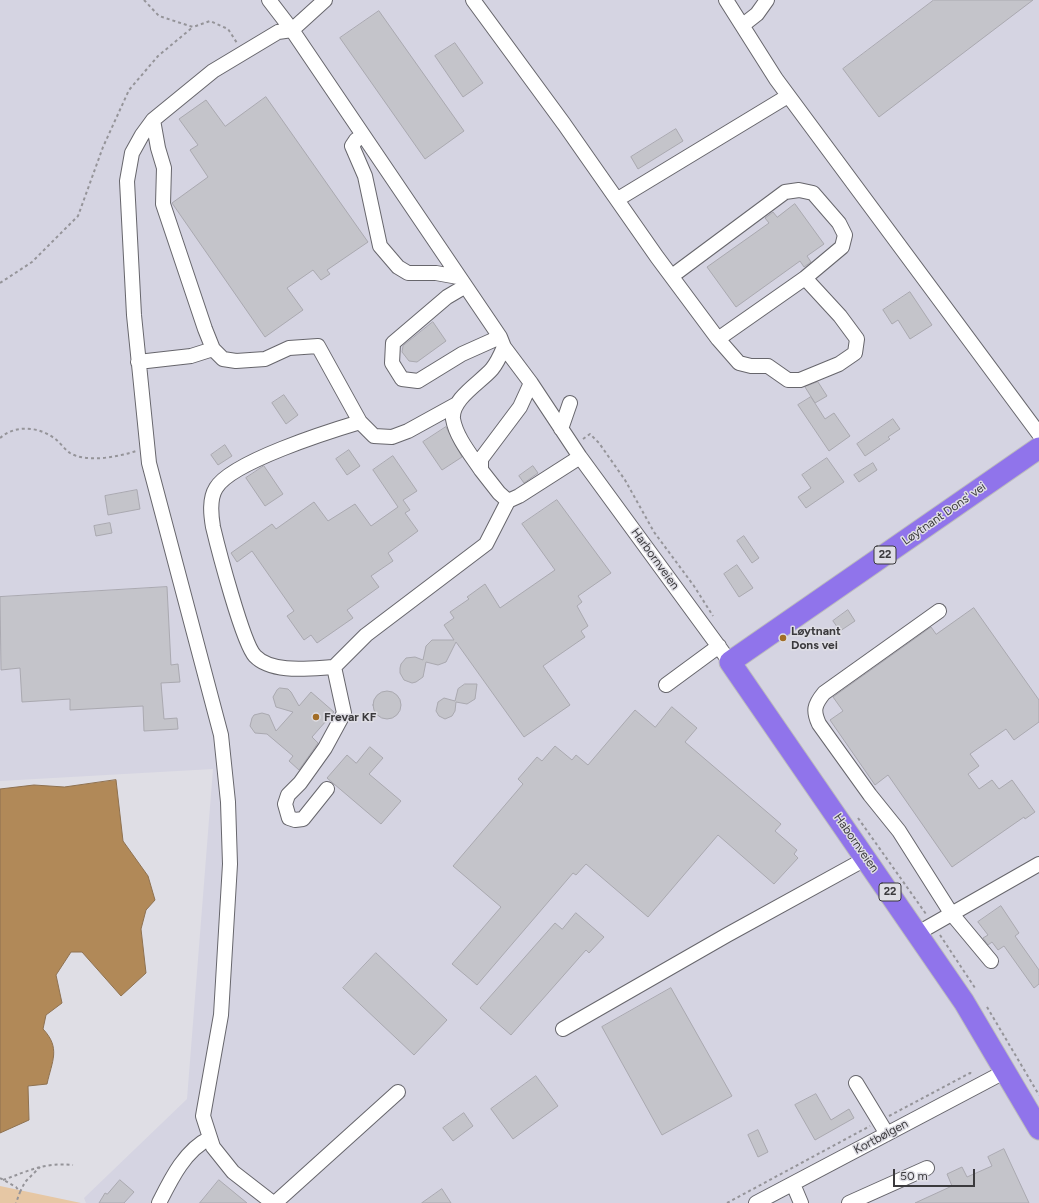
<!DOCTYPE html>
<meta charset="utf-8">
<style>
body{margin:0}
#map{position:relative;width:1039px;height:1203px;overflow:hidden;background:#dfdee5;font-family:Figtree,sans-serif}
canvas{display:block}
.scale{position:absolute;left:893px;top:1169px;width:82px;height:18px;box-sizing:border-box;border:2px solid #3b3a3d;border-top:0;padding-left:5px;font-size:12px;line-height:14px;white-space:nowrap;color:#3b3a3d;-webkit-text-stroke:3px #dfdee5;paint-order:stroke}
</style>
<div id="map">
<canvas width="1039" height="1203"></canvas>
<div class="scale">50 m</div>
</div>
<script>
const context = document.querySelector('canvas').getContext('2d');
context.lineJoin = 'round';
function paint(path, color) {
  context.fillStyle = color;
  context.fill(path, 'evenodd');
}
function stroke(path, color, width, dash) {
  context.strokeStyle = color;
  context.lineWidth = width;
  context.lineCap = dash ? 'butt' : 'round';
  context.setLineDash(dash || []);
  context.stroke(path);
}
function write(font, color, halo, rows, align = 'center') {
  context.font = font + ' Figtree,sans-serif';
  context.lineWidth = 3;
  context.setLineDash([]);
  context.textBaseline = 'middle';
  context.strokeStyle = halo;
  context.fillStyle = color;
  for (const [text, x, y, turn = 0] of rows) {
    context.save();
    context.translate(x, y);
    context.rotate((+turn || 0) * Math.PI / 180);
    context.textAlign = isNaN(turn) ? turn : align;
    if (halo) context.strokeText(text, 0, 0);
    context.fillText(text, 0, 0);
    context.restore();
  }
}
paint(new Path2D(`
 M0 0H1039V1203H86L84 1198 187 1099 213 769 0 781Z`), '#d5d4e2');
paint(new Path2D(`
 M0 1186 81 1203H0Z`), '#e6c7a4');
const water = new Path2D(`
 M116 780 123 841 148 876 155 900 146 910 141 929 146 973 121 996 82 952H71L56 975 62 1003 46 1015 43 1029C61 1048 52 1061 47 1084L28 1086 29 1120 0 1133V789L34 785 64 787Z`);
paint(water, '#b18958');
stroke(water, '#8e7150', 1);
const building = new Path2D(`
 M934 0H1033L879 117 843 69Z
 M379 11 464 131 425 159 340 38Z
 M455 43 483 83 463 97 435 56Z
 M266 97 368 242 327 270 330 274 321 280 313 270 287 288 303 310 265 337 172 203 208 177 190 150 198 145 179 119 206 100 225 126Z
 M676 129 683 141 638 169 631 157Z
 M795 204 824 244 807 256 811 262 804 267 800 261 736 307 707 267 769 223 765 218 773 212 777 217Z
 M910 292 932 325 910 339 898 320 892 324 883 310Z
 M433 322 446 341 417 362 409 361 402 352 403 346Z
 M818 382 827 396 815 403 805 387Z
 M284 395 298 415 286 424 272 403Z
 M811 397 825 419 834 413 850 436 829 451 798 405Z
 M893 419 900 429 888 437 890 439 865 456 857 444Z
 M446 427 462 457 442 470 423 442Z
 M225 445 232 456 218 465 211 455Z
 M349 450 360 466 347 475 336 459Z
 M393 456 417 491 403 500 410 510 405 513 418 531 388 553 393 561 371 576 379 587 347 610 353 618 317 643 311 635 304 640 287 616 294 611 252 551 237 562 231 553 272 524 276 529 314 502 328 521 355 504 371 526 398 507 373 470Z
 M827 458 844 482 806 508 798 497 811 488 802 475Z
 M873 463 877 470 859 482 854 475Z
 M264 466 283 494 265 506 246 478Z
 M533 466 538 473 524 483 519 476Z
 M137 490 140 509 108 515 105 496Z
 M557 500 611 573 578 596 582 602 577 606 588 626 581 631 585 637 543 666 570 705 524 737 456 642 446 662 438 665 426 662 423 677 416 682 412 683 404 680 400 673V668L401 664 406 658 415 657 423 660 426 646 432 640H454L444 625 454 618 450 612 469 599 467 597 485 584 500 608 555 570 522 524Z
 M110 523 112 533 96 536 94 526Z
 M744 536 759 558 752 563 737 541Z
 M737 565 753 588 739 597 724 574Z
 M167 587 171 665 178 664 180 682 161 683 164 719 177 718 178 729 144 731 143 706 70 710V699L22 702 20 668 1 670 0 597Z
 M974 608 1039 700V722L1014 740 1006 729 970 754 979 766 968 774 979 789 992 780 999 789 1012 780 1035 812 1025 819 1024 817 952 867 888 775 875 785 830 720 843 711 833 697 931 627 936 634Z
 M848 610 855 621 840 631 833 621Z
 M465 684H477L475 699 467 704 456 702 455 711 452 716 445 719 439 716 436 711 438 702 444 698 455 701 458 689Z
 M280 688 288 689 291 692 299 706 311 692 334 712 312 737 318 743 299 770 289 761 293 756 267 734 255 733 250 726 252 718 254 715 262 713 269 715 276 731 293 712 276 707 273 697 277 690Z
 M373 705a14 14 0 1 1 28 0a14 14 0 1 1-28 0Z
 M672 707 697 728 685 742 781 824 775 831 797 850 794 854 798 858 774 884 718 835 648 917 586 864 576 875 573 873 477 985 452 964 501 907 453 866 523 784 518 779 537 757 542 761 555 746 572 760 576 755 588 765 635 710 655 727Z
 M370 747 383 758 369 774 401 801 381 824 327 778 347 755 356 763Z
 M1001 906 1019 933 1015 936 1039 970V984L1034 988 1004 946 998 950 992 942 988 945 983 938 988 935 978 922Z
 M576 913 604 937 589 953 586 950 511 1035 480 1008 555 923 562 929Z
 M376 953 447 1020 414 1055 343 988Z
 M671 988 732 1096 662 1135 602 1027Z
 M536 1076 558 1106 513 1139 491 1109Z
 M816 1094 831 1120 849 1109 854 1118 815 1140 795 1105Z
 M464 1113 473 1126 453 1141 443 1128Z
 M758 1130 768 1152 758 1157 748 1135Z
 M1004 1149 1029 1203H915L952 1186 947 1174 962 1167 967 1177 992 1166 988 1157Z
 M120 1180 134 1192 124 1203H99L105 1193 107 1194Z
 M219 1180 247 1203H200Z
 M442 1189 451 1203H422Z`);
paint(building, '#c4c4ca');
stroke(building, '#aaa9b0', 1);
const minor = new Path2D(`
 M269 0 292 30 500 337 504 347 531 383 520 407 481 459V470L499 493 508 501 519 496 580 457
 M473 0 564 124 657 257 718 339 739 363 751 366H768L788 380H800L839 364 855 353 857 339 840 316 805 278
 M726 0 776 79 1039 434
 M743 25 757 14 767 0
 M153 120 158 148 164 168 163 204 205 329 213 349 223 359 236 361 265 359 289 348 318 346 360 422 374 436 392 437 408 431 457 404
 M363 135 356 140 352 146 365 176 380 246 398 267 408 273H436L458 277
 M618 199 788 96
 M672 276 785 192 799 190 813 193 839 223 845 235 842 247 805 278 718 339
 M464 287 447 297 393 343 392 363 402 379 418 381 462 354 500 337
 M138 362 191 356 213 349
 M531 383 580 457 730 662
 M561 429 570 403
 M481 470C471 455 456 437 453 419 451 399 481 382 492 369 497 363 501 354 504 347
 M939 611 824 693C814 705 813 711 819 724L870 795 899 831 951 913 991 961
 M334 667C312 668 272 674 255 656 243 644 218 548 213 527 211 515 209 499 216 488 231 462 330 431 360 422
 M666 685 719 646
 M327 789 303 819 295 820 289 818 285 804 288 795 300 783 325 748 344 713 334 667 366 635 486 544 508 501
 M918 933 1039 864
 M563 1029 727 935 867 858
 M856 1083 887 1134
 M793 1184 801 1203
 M159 1203C171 1179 185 1150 210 1138
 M273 1203 233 1172 213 1147 203 1116 221 1015 230 864 228 802 221 735 149 463 134 315 127 181 132 153 142 135 153 120 213 71 278 32 292 30 325 0
 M275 1203 398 1092
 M756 1203 1006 1071
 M849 1203 927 1168`);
const highway = new Path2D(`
 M1039 448 730 662 964 1002 1039 1129`);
stroke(minor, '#67666c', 16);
stroke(highway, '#bcbcbd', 23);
stroke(new Path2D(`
 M144 0 159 16 193 27 210 21 228 29 237 43
 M0 283 32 262 78 216 103 147 129 90 158 56 193 27
 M0 438C15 425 37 426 54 438 60 442 64 449 70 453 86 463 118 457 136 451
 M583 439 590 434 599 443 625 480 654 532 694 586 713 616
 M858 818 926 914
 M940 935 975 988
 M987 1007 1039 1095
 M889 1116 970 1073 974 1074
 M0 1178 16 1187 20 1192 16 1203
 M3 1180C28 1171 45 1162 73 1165
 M20 1192 25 1182 40 1167
 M727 1203 870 1126`), '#959499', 2, [3, 3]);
stroke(minor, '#fff', 14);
stroke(highway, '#9074eb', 21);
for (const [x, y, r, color] of [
 [783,638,4,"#a26d26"],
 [316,717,4,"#a26d26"]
]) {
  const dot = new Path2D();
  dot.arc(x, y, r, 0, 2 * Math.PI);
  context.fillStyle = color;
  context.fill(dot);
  stroke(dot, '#dfdee5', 1.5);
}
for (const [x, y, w] of [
 [885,555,22],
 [890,892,22]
]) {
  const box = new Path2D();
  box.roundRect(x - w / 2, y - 9, w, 18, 3);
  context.fillStyle = '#dfdee5';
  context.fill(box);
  stroke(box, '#3b3a3d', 1);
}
write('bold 11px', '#3b3a3d', null, [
 ["22",885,555],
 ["22",890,892]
]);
write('12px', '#3b3a3d', '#dfdee5', [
 ["Løytnant Dons' vei",944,514,-35],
 ["Harbornveien",655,559,54],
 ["Habornveien",856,843,55],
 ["Kortbølgen",881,1137,-28]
]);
write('bold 12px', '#3b3a3d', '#dfdee5', [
 ["Løytnant",791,631],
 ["Dons vei",791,645],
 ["Frevar KF",324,717]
], 'left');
</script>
